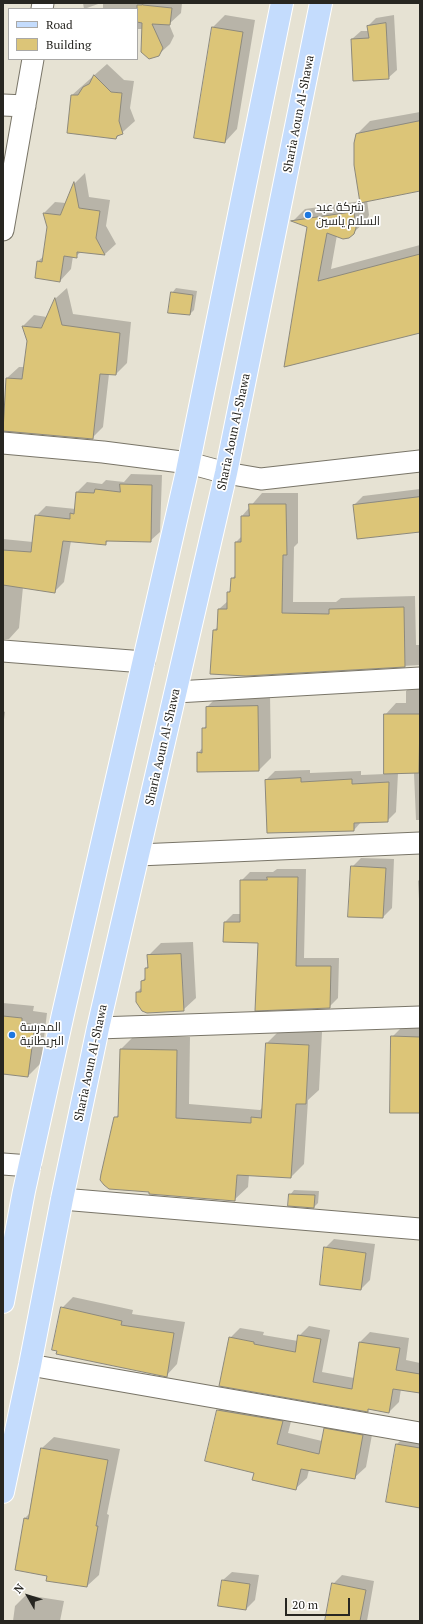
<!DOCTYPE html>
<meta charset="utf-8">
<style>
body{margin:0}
#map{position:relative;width:423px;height:1624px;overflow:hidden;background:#e6e2d3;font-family:"PT Serif",serif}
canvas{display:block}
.frame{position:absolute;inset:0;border:4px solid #272621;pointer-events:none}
.legend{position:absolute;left:8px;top:8px;width:130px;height:52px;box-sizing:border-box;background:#fff;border:1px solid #a9a8a6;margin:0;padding:5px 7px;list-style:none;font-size:12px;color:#272621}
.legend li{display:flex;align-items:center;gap:8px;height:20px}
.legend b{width:20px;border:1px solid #a9a8a6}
.north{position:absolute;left:8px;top:1576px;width:40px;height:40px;-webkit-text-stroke:3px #fff;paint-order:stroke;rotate:309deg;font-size:11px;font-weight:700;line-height:16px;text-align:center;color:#272621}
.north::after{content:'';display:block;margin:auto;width:14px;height:18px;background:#272621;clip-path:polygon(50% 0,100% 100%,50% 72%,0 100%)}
.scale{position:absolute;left:285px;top:1598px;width:65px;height:18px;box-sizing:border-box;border:2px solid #272621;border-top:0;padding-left:5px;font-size:12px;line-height:14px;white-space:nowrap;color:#272621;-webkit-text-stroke:3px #fff;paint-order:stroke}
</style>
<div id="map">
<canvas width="423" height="1624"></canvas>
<div class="frame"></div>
<ul class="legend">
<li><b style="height:5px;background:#c4dcfd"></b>Road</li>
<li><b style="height:11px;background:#dcc578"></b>Building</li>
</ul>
<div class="north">N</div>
<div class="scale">20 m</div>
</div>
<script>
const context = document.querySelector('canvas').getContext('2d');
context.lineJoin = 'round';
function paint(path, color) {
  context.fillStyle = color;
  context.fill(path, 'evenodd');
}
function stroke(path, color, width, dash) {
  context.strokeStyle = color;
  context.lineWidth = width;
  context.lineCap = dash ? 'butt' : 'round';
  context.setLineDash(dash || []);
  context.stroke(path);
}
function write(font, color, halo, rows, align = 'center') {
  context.font = font + ' "PT Serif",Cairo,serif';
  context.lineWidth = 3.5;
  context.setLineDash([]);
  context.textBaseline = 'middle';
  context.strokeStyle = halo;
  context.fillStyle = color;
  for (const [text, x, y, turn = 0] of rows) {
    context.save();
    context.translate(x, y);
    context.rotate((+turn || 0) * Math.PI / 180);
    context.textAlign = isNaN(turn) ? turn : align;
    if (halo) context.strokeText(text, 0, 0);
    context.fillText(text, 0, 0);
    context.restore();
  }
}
paint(new Path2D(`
 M83 3H101L84 9Z
 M103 3H182L181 13 169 24 174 36 170 44 158 55 143 29H137V9H103Z
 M225 15 255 20 237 129 225 142 213 27Z
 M394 15 397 70 388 78 352 39 361 31H369L368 26 376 18Z
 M107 64 124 80 134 81 130 108 135 121 116 138 72 95Z
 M420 112V190L367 200 369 215 367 220 353 233 337 235 331 269 420 245V332L285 366 308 226 293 221 305 209 361 201 356 135 370 121Z
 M85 173 89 197 110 200 106 226 116 244 105 254 81 252 76 256H73L71 269 60 281 38 261 44 256 48 227 44 213 55 202 66 203 75 183Z
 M67 288 73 314 131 322 127 363 116 374H109L103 427 92 438 3 431 7 378 19 367H25L28 341 23 326 34 315 47 317 56 298Z
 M176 288 197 291 194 310 190 314 172 293Z
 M131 474 162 475 160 532 150 541 109 540 105 544 71 541 64 582 54 592 23 587 19 628 9 639H3V539L33 542 36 516 46 506 76 509 77 492 87 482 102 484 106 480 124 482Z
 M420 489V535L419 531 354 505 363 496Z
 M262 493H298V543L294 547 293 602H336L341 598 415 596 416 645H420V665L246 675 214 630 218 627 219 609 228 601V593L231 589 232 579 236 574V542L242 536V516Z
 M417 680H420V820H416L414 773H398L396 812 387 821 361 822 354 830 266 780 275 771 310 770V773L361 771V775L385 774V715L396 703H406V691Z
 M270 694 271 758 259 770 198 753 203 747V729L207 725V707L219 695Z
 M3 711 5 712 3 727Z
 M361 858 394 859 392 908 383 917 352 867Z
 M277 869H306L304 958H339L338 998 329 1007 259 942 225 922 233 914H241V881L250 872H273Z
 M420 879V899H419L418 881Z
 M193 942 196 998 183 1010 137 992 142 987V981L146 977V968L149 965 148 956 161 943Z
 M3 1003 34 1006 33 1011 47 1013 41 1063 28 1076 3 1073Z
 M401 1028H420V1112L392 1037Z
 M280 1030 322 1032 319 1090 308 1100 304 1164 291 1177 249 1175 248 1187 234 1200 115 1118 119 1114 121 1049 134 1036 190 1037 189 1104 260 1110 263 1107 267 1043Z
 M294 1190 319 1191 318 1203 314 1207 290 1195Z
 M334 1239 375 1244 370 1280 361 1289 325 1248Z
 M73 1297 133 1310 132 1314 185 1322 177 1364 166 1376 62 1308Z
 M309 1326 330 1330 322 1372 354 1378 360 1342 370 1332 409 1338 406 1360 420 1363V1392L401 1389 399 1402 389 1412 369 1409 367 1411 220 1385 230 1338 240 1328 264 1332 263 1335 298 1341 299 1336Z
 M229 1399 294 1410 288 1433 322 1441 324 1429 336 1417 374 1424 366 1467 354 1478 309 1470 307 1478 295 1489 255 1472 218 1410Z
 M406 1435 420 1438V1507L387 1501 397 1444Z
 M54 1437 120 1449 107 1514 109 1515 99 1575 87 1586 48 1575 25 1518 30 1513 42 1448Z
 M232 1572 259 1575 255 1600 246 1609 219 1606 223 1580Z
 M342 1575 374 1581 367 1621H326L333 1584Z
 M26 1595 64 1601 60 1621H13L15 1606Z`), '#0003');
const building = new Path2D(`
 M142 3 143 5 172 8 170 25 152 24 163 48 159 56 149 59 141 52 142 23 137 22V5H142Z
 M386 23 389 79 353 81 351 39 369 38 367 26Z
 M212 27 243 32 225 143 194 138Z
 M94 75 111 92 122 93 119 121 123 134 117 136 116 139 67 133 71 95H78L83 87 89 84Z
 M420 121V191L360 203 354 165V143L356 134Z
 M74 182 79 208 100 211 96 238 105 255 77 252V258L64 256 60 282 35 278 37 261 42 262 47 227 43 213 60 215Z
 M354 212 356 228 354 234 349 238 343 239 327 233 318 281 420 254V333L284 367 307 227 291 221Z
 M171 292 193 295 190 315 168 313Z
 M55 298 62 325 120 333 116 375 100 374 93 439 3 431 6 378 22 379 27 341 22 326 41 328Z
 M120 484 152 485 151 542 106 541V545L63 541 55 593 3 585V550L31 552 35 515 70 519V513L74 514 76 492 94 493 95 489 120 492Z
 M420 497V532L357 539 353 505Z
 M249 504H286L287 555H283L282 613 329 614V609L404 607 405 667 246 676 210 674 213 630H217L218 609H227V592H230L231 578H235V542H241V516H249Z
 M258 706 259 771 197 772V752L202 753V728H206V707Z
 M384 714H420L419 773 384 774Z
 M301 778V782L352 779V784L389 782 388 822 354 823V831L267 833 265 780Z
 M351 866 386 868 383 918 348 917Z
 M267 877H298L296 966H331L330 1008 255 1011 258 943 223 942 224 922H240V880H267Z
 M181 954 184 1011 147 1013 142 1011 136 1002V992H141V981L145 980V968H148L147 955Z
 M3 1016 22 1018V1023L35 1025 28 1077 3 1074Z
 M391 1036 420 1037V1113H390Z
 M266 1043 309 1045 306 1104H296L291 1178 237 1175 235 1201 149 1194V1192L109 1189 104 1185 100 1180 101 1174 114 1117H118L120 1049 177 1050 176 1118 251 1123V1117L261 1118Z
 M289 1194 315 1195 314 1208 288 1206Z
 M324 1247 366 1253 361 1290 320 1285Z
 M61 1307 122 1321 121 1325 174 1333 167 1377 56 1354 57 1351 52 1350Z
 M298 1335 321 1339 313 1382 352 1389 359 1342 400 1348 396 1370 420 1374V1393L393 1389 389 1413 368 1409V1412L219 1386 229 1337 254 1342V1344L295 1352Z
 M217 1410 283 1421 277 1444 319 1454 324 1428 363 1435 355 1479 301 1469 296 1490 252 1480 254 1473 205 1461Z
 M396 1444 420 1448V1508L386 1502Z
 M41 1448 108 1460 96 1526H98L87 1587 46 1581 47 1576 15 1570 24 1518 28 1519Z
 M222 1580 250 1584 246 1610 218 1606Z
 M332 1583 366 1590 360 1621H325Z`);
paint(building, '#dcc578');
stroke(building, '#8d897c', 1);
const minor = new Path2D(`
 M42 9 43 3
 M3 105 25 106
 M3 230 33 59
 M3 443 103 452 189 463 226 473 261 479 420 461
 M3 651 144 662
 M176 692 420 678
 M138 855 420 843
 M98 1028 420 1017
 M3 1164 30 1166
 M62 1199 420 1229
 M30 1365 420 1433`);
const major = new Path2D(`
 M3 1302 24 1191 63 1014 186 476 282 3
 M3 1492 30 1365 62 1199 98 1028 226 473 321 3`);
stroke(minor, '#797568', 23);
stroke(major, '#fff', 24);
stroke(minor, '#fff', 21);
stroke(major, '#c4dcfd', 22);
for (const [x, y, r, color] of [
 [308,215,4,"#1c77e1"],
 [12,1035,4,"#1c77e1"]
]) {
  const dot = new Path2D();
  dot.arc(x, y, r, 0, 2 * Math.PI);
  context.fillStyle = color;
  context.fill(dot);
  stroke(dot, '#fff', 1.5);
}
write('12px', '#272621', '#fff', [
 ["Sharia Aoun Al-Shawa",299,114,-79],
 ["Sharia Aoun Al-Shawa",234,432,-78],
 ["Sharia Aoun Al-Shawa",163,747,-77],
 ["Sharia Aoun Al-Shawa",91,1063,-78]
]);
write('12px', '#272621', '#fff', [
 ["شركة عبد",316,208],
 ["السلام ياسين",316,222],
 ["المدرسة",20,1028],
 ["البريطانية",20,1042]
], 'left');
</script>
